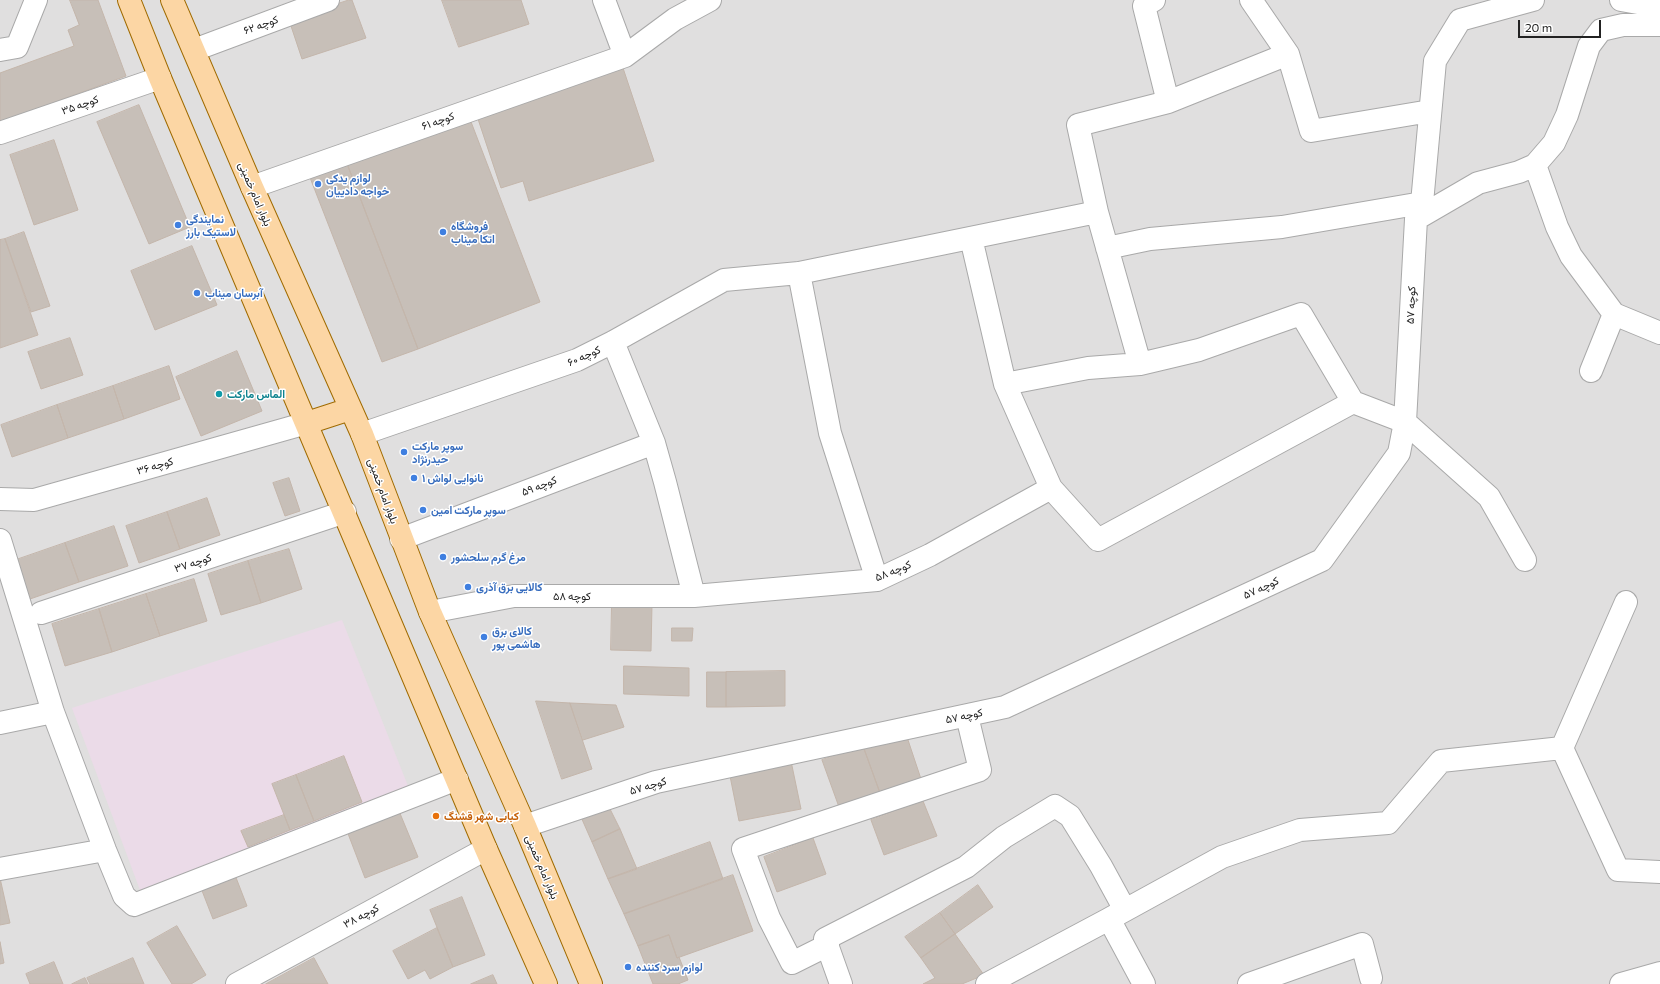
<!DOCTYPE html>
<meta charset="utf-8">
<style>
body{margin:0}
#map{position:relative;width:1660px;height:984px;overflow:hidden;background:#f2efe9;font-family:Commissioner,sans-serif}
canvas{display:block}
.scale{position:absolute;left:1518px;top:20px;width:83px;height:18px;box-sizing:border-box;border:2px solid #222;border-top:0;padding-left:5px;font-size:12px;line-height:14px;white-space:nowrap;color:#222;-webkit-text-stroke:3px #fff;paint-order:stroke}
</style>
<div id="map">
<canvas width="1660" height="984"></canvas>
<div class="scale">20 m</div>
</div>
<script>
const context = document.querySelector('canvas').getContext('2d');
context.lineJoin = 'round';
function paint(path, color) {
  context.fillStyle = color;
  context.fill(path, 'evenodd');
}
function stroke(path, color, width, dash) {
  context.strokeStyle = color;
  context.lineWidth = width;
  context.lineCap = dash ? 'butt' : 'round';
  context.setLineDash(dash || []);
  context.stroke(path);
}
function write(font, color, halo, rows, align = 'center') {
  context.font = font + ' Commissioner,Vazirmatn,sans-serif';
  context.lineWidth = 3;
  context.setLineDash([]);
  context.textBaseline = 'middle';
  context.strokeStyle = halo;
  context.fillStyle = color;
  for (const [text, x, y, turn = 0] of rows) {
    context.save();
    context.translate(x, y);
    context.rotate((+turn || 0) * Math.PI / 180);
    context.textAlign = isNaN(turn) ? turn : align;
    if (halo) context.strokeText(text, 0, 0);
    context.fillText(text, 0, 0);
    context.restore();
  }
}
paint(new Path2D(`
 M0 0H1660V984H0Z`), '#e0dfdf');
paint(new Path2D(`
 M342 620 408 786 140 890 72 708Z`), '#ebdbe8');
const building = new Path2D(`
 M70 0H98L126 76 0 122V73L74 46 68 30 79 25Z
 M349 0H352L366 38 302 59 289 20Z
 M442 0H521L529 24 459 47Z
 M622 65 654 161 529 201 523 181 501 188 476 113Z
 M139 105 190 227 149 244 97 122Z
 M468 114 540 302 418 349 346 161Z
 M54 140 78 210 34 225 10 155Z
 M346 161 418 349 382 362 309 175Z
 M24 232 50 306 31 312 5 239Z
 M5 239 38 335 0 348V240Z
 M192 246 217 305 155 330 131 271Z
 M70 338 83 375 41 389 28 352Z
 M237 351 262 411 201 436 176 377Z
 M169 366 180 399 124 419 113 386Z
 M113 386 124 419 68 438 57 405Z
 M57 405 68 438 12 457 1 425Z
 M289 478 300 511 285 516 273 483Z
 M207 498 220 535 180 549 167 512Z
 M167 512 180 549 139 563 126 526Z
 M114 526 128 566 79 582 65 543Z
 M65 543 79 582 30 599 16 560Z
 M289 549 302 589 261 603 248 561Z
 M248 561 261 603 221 615 208 574Z
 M194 579 207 621 160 636 146 594Z
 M146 594 160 636 112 652 99 609Z
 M612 604H652L651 651 611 650Z
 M99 609 112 652 65 666 52 624Z
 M672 628H693L692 641H672Z
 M624 666 689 668V696L624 694Z
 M785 671V706L726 707V672Z
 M707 672H726V707H707Z
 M536 701 570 703 592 769 562 779Z
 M570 703 616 705 624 727 583 740Z
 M905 731 921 779 880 793 863 746Z
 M863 746 880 793 839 807 822 760Z
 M344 756 362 802 314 821 296 775Z
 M791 761 801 809 739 821 729 771Z
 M296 775 314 821 290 830 272 784Z
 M923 801 937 836 884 855 871 820Z
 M608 805 620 829 592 842 581 817Z
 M399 811 418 857 365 878 347 831Z
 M284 815 290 830 248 847 241 831Z
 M620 829 637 869 608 879 592 842Z
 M813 838 826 874 777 892 764 857Z
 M710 842 723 879 624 914 608 879Z
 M235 875 247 906 213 919 201 888Z
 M733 875 753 931 677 958 669 935 638 946 624 914Z
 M0 878 10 923 0 925Z
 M978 885 993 907 955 934 940 913Z
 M462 897 485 955 453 967 430 910Z
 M940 913 955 934 921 958 905 937Z
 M177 926 206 975 191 984H172L147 943Z
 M437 928 453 967 430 979 425 970 408 979 393 951Z
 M955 934 984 975 962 984H923L935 978 921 958Z
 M669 935 677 958 679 957 688 980 678 984H653L638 946Z
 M0 942 4 963 0 964Z
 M133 958 144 984H90L87 978Z
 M314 958 328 984H266Z
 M54 962 63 984H30L26 974Z
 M493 975 497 984H471Z
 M85 978 88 984H72Z`);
paint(building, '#c7bfb8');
stroke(building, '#c4b6ab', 1);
const minor = new Path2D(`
 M604 0 625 56
 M1154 0 1144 6 1168 102
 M1621 0 1660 7
 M0 50 17 47 36 0
 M194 50 328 0
 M1288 54 1311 131 1430 111
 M0 133 160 78
 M1535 165 1557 227 1571 256 1614 314 1591 371
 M252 187 625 56 675 19 710 0
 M1097 212 1140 364
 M1417 216 1422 203 1435 61 1460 20 1533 0
 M1107 248 1150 239 1282 227 1422 203
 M799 273 830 433 877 580
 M1614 314 1660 333
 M613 342 654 443 665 482 694 596
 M1005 384 1088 368 1140 364 1199 350 1301 314 1353 402
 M362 434 577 360 613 342 724 280 799 273 1097 212 1078 125 1168 102 1288 54 1251 0
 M1051 488 1098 540 1353 402 1405 422 1489 497 1525 560
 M0 499 34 500 307 423
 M401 539 654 443
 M0 540 53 712 105 850 124 896 134 905 457 779
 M430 612 514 596H694L877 580 930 555 1051 488 1005 384 971 238
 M41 613 345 512
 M0 723 53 712
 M1562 748 1626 602
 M525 826 656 782 1005 707 1322 560 1399 453 1405 422 1416 219 1478 183 1519 172 1535 165 1554 143 1567 115 1589 46 1601 30 1623 25H1660
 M0 869 105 850
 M1109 919 1222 857 1300 830 1388 823 1441 761 1562 748 1618 870 1660 872
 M828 945 792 963 769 918 743 849 980 770 967 716
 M237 984 486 849
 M841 984 825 939 966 867 1004 837 1055 806 1070 816 1101 866 1125 910
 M987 984 1109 919 1144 984
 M1249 984 1362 944 1371 978
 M1621 984 1660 973`);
const major = new Path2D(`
 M129 0 160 78 486 849 546 984
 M172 0 252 187 362 434 430 612 525 826 591 984
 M307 423 350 409`);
stroke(minor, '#a9a9a9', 24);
stroke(major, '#a06b00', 24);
stroke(minor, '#fff', 22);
stroke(major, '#fcd6a4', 22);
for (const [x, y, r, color] of [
 [318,184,4,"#3f7fe0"],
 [178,225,4,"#3f7fe0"],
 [443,232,4,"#3f7fe0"],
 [197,293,4,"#3f7fe0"],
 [219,394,4,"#0f9aa8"],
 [404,452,4,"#3f7fe0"],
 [414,478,4,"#3f7fe0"],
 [423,510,4,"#3f7fe0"],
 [443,557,4,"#3f7fe0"],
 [468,587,4,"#3f7fe0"],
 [484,637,4,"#3f7fe0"],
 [436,816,4,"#e8710a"],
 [628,967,4,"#3f7fe0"]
]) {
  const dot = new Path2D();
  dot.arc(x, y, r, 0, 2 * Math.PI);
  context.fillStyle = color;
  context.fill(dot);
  stroke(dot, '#fff', 1.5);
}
write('11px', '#222', '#fff', [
 ["کوچه ۶۲",261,25,-20],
 ["کوچه ۳۵",80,105,-19],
 ["کوچه ۶۱",438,121,-19],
 ["بلوار امام خمینی",255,194,67],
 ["کوچه ۵۷",1411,305,-87],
 ["کوچه ۶۰",584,356,-24],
 ["کوچه ۳۶",155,466,-16],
 ["کوچه ۵۹",539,486,-21],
 ["بلوار امام خمینی",383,491,70],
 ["کوچه ۳۷",193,563,-18],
 ["کوچه ۵۸",893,571,-22],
 ["کوچه ۵۷",1261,588,-25],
 ["کوچه ۵۸",572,596],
 ["کوچه ۵۷",964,716,-12],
 ["کوچه ۵۷",648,786,-16],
 ["بلوار امام خمینی",542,867,67],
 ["کوچه ۳۸",361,916,-28]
]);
write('bold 11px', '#366cbe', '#fff', [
 ["لوازم یدکی",326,178],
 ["خواجه دادییان",326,191],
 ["نمایندگی",186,219],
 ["لاستیک بارز",186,232],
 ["فروشگاه",451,226],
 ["اتکا میناب",451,239],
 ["آبرسان میناب",205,293],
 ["سوپر مارکت",412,446],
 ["حیدرنژاد",412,459],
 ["نانوایی لواش ۱",422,478],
 ["سوپر مارکت امین",431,510],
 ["مرغ گرم سلحشور",451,557],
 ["کالایی برق آذری",476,587],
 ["کالای برق",492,631],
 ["هاشمی پور",492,644],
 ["لوازم سرد کننده",636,967]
], 'left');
write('bold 11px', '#0d838f', '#fff', [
 ["الماس مارکت",227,394]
], 'left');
write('bold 11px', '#c56008', '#fff', [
 ["کبابی شهر قشنگ",444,816]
], 'left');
</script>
